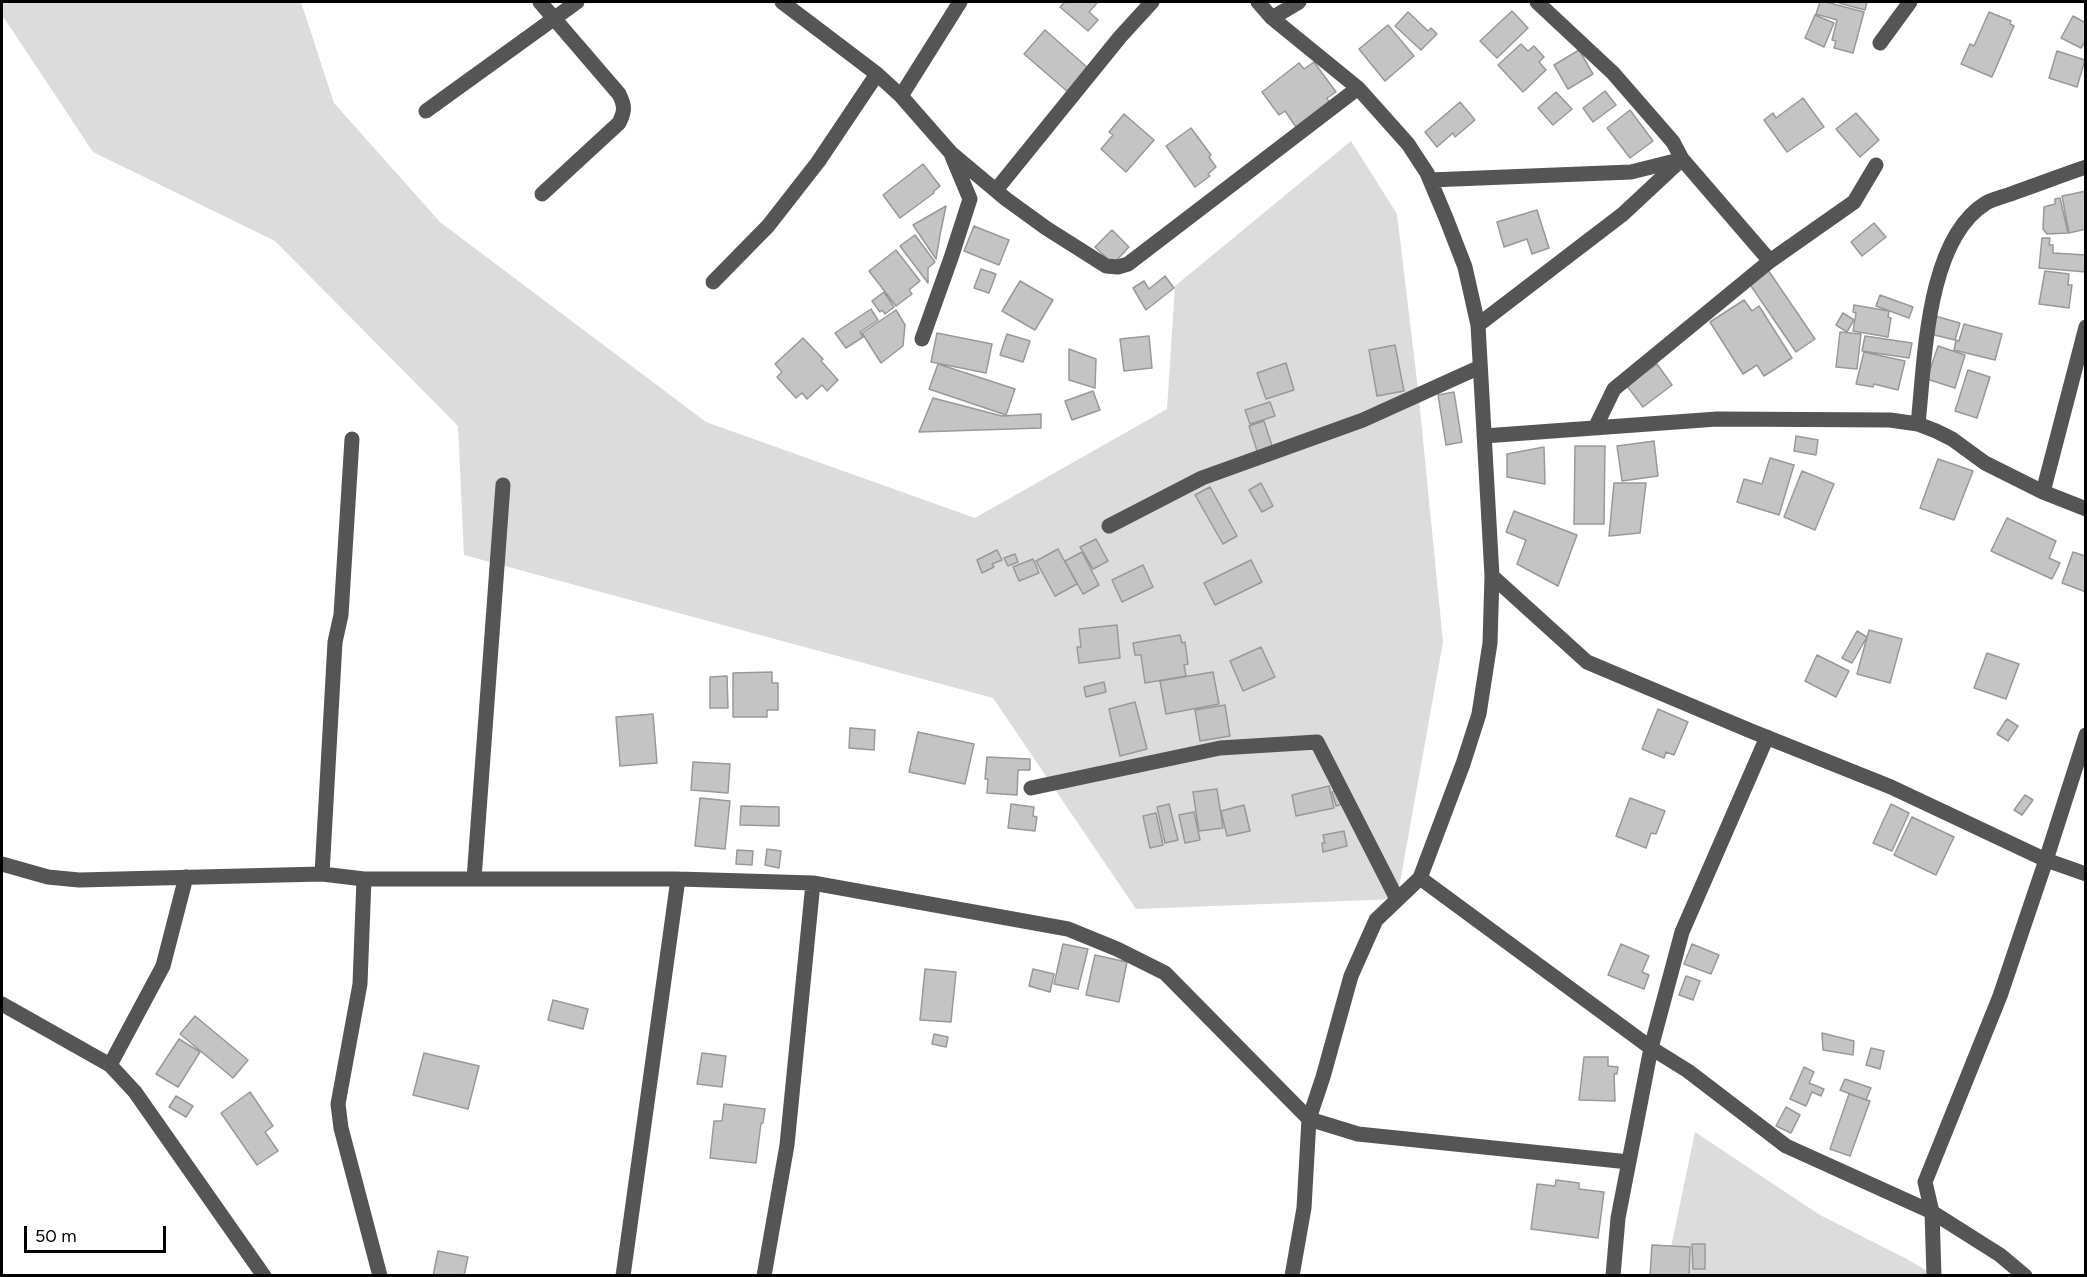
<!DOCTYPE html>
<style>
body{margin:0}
#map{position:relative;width:2087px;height:1277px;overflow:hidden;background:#fff;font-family:Figtree,sans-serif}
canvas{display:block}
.frame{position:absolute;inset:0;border:3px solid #000;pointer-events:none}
.scale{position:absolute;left:24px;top:1226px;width:142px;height:27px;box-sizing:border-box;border:3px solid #000;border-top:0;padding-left:8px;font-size:18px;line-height:21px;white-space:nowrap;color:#000;-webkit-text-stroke:4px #fff;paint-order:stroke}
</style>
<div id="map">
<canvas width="2087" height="1277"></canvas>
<div class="frame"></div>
<div class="scale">50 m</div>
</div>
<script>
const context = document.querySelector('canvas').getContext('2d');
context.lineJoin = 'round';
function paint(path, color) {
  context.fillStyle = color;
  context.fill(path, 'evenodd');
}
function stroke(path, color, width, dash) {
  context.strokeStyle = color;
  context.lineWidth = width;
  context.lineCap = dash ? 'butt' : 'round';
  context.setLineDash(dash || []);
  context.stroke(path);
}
paint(new Path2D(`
 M2 2H301L334 103 440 222 706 422 975 518 1167 409 1175 286 1351 141 1397 214 1418 389 1443 642 1397 899 1136 909 993 698 464 555 458 426 275 241 93 152 2 15Z
 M1695 1132 1820 1215 1907 1259 1934 1275 1665 1276Z`), '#dcdcdc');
const building = new Path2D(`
 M1065 2H1098L1089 12 1098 20 1088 31 1060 7Z
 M1820 2H1826L1864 12 1853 53 1834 48 1836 41 1832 40 1837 20 1816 14Z
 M1840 2H1867L1865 10 1839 3Z
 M1512 11 1528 28 1497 58 1480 41Z
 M1408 12 1428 31 1431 28 1437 34 1421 50 1395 26Z
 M1989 12 2011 21 2010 24 2014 26 1992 77 1961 64 1970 44 1974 46Z
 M1815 15 1834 23 1824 47 1805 38Z
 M2073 16 2086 23V40L2081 48 2061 38Z
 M1388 25 1414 56 1385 81 1359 49Z
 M1045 30 1088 68 1068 92 1024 54Z
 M1521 44 1528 51 1534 46 1544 57 1539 62 1546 70 1523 92 1498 65Z
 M1579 50 1593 74 1568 89 1554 65Z
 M2057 51 2085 60 2077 87 2049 78Z
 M1314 62 1336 92 1327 98 1329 102 1296 127 1285 111 1279 115 1262 92 1299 63 1304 69Z
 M1605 91 1616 105 1593 122 1583 108Z
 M1556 92 1572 109 1553 125 1538 108Z
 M1803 98 1824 127 1787 152 1764 120 1773 113 1776 118Z
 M1460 102 1475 120 1455 137 1453 133 1437 147 1425 132Z
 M1630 110 1653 141 1630 158 1607 128Z
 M1856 113 1879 140 1860 157 1836 129Z
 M1124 114 1154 140 1126 172 1101 149 1113 135 1109 132Z
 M1191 128 1211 155 1209 157 1216 167 1208 174 1210 176 1195 187 1166 146Z
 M923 164 940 186 933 192 934 193 900 218 883 195Z
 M2086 191V229L2069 233 2062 196Z
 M2060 198 2068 233 2047 234 2043 229 2044 207 2055 204V199Z
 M946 206 940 235 936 259 913 225Z
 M1537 210 1549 248 1532 254 1527 239 1504 247 1497 222Z
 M1874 223 1886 237 1862 256 1851 242Z
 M974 226 1009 240 999 265 964 251Z
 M1112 230 1129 247 1113 264 1095 247Z
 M915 235 935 262 928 268V283L900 246Z
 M2042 238H2050L2049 245H2053V253L2086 255V272L2039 268Z
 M896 250 920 281 909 290 912 294 896 306 869 271Z
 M981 269 996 274 989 293 974 288Z
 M1768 270 1815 339 1796 352 1749 283Z
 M2045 271 2069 274 2068 285H2072L2069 308 2039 304Z
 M1165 276 1174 288 1146 310 1133 288 1144 281 1149 289Z
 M1020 281 1053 300 1035 330 1002 311Z
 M884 292 894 307 885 314 882 310 880 312 872 301Z
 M1880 295 1913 307 1909 318 1876 306Z
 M1744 300 1752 311 1759 306 1792 358 1764 376 1757 365 1743 374 1710 322Z
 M1854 305 1889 311 1888 317 1891 318 1888 337 1853 331 1856 313 1853 312Z
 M871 309 878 320 860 332 863 337 846 348 835 333Z
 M896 310 905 325 903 346 881 363 862 333Z
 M1843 313 1854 320 1847 332 1836 325Z
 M1935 316 1960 323 1955 340 1930 334Z
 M1964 324 2002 334 1995 360 1954 350 1956 340 1959 341Z
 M1840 332 1861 334 1857 369 1836 367Z
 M937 333 992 344 986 373 931 362Z
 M1007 334 1030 341 1023 362 1000 355Z
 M1149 336 1152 368 1124 371 1120 339Z
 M1865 336 1912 343 1909 358 1862 351Z
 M803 338 823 359 821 361 838 380 827 391 822 385 807 399 802 393 796 398 777 377 782 372 775 364Z
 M1395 345 1404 391 1377 396 1369 350Z
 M1938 346 1965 355 1955 388 1927 379Z
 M1069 349 1096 359 1095 388 1069 380Z
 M1864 352 1905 361 1898 390 1874 384 1873 387 1856 384Z
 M1286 363 1294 390 1266 399 1257 373Z
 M938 364 1015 389 1006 415 929 389Z
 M1657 364 1672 385 1643 407 1627 386Z
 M1968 370 1990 377 1977 418 1955 411Z
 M1093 391 1100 410 1072 420 1065 401Z
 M1454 392 1462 442 1446 445 1438 395Z
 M933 398 1002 416 1041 414V428L919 432Z
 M1270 402 1275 416 1250 424 1245 410Z
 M1264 421 1274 452 1259 457 1249 426Z
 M1796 436 1818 440 1816 455 1794 451Z
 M1654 441 1658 476 1622 481 1617 446Z
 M1575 446H1605L1604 524H1574Z
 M1544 447 1545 484 1507 477V454Z
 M1770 458 1794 465 1779 515 1737 502 1744 479 1762 484Z
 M1938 459 1973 471 1954 520 1920 508Z
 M1802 471 1834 484 1815 530 1784 517Z
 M1261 483 1273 506 1262 512 1249 490Z
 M1614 483H1646L1640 533 1609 536Z
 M1210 487 1237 536 1223 544 1195 495Z
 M1514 511 1577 535 1558 586 1517 564 1526 540 1506 532Z
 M2007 518 2056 541 2049 558 2060 563 2052 579 1991 551Z
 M1096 539 1108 561 1093 569 1080 547Z
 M1058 549 1077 584 1055 596 1036 561Z
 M997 550 1002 560 992 564 994 567 982 573 977 560Z
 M1082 552 1099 585 1083 594 1065 561Z
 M2073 552 2085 556 2086 553V592L2062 583Z
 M1015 554 1018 562 1008 566 1004 558Z
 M1033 559 1039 573 1019 581 1013 567Z
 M1251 560 1262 582 1215 605 1204 583Z
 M1143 565 1153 587 1122 602 1112 580Z
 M1117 625 1120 658 1079 663 1077 647H1081L1079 629Z
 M1869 630 1902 639 1890 683 1857 674Z
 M1857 631 1867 637 1852 663 1842 658Z
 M1180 635 1182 643 1185 642 1188 664 1184 665 1186 676 1145 683 1141 655H1135L1133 643Z
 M1261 647 1275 677 1243 691 1230 661Z
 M1987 653 2019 664 2006 699 1974 688Z
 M1817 655 1849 671 1836 697 1805 681Z
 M772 672V683H778V710H767V717H733V673Z
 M1213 672 1219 704 1166 714 1160 681Z
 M727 676 728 708H710V677Z
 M1104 682 1106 692 1086 697 1084 687Z
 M1135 702 1147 749 1120 756 1109 709Z
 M1225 705 1230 736 1200 741 1195 710Z
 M1658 709 1688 722 1674 755 1666 752 1664 758 1642 749Z
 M653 714 657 763 620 766 616 717Z
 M2007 719 2018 726 2008 741 1997 734Z
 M850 728 875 730 874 750 849 748Z
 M918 732 974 744 965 784 909 772Z
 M987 757 1030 759V770H1018L1017 795 987 793 988 779H985Z
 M693 762 730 764 728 793 691 790Z
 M1329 786 1334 808 1296 816 1292 795Z
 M1217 789 1223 828 1199 831 1193 792Z
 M1339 790 1342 804 1336 806 1332 792Z
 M2025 795 2033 800 2022 815 2014 810Z
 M700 798 730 801 725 849 695 846Z
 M1630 798 1665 811 1656 834 1651 833 1646 848 1616 836Z
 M1011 804 1034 807 1033 816 1037 817 1035 831 1008 828Z
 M1169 804 1178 840 1165 843 1157 807Z
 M1891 804 1909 813 1892 851 1873 843Z
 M1244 805 1250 831 1227 836 1221 811Z
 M741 806 779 807V826L740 825Z
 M1194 812 1200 840 1185 843 1179 815Z
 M1156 813 1163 845 1150 848 1143 816Z
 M1912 817 1954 837 1936 875 1894 855Z
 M1344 831 1347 846 1323 852 1322 843H1325L1323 835Z
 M767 849 781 851 779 868 765 865Z
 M737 850 753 851 752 865 736 864Z
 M1063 944 1088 949 1078 989 1054 984Z
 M1621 944 1649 956 1642 972 1649 975 1644 989 1608 975Z
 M1692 944 1719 955 1711 974 1684 964Z
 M1095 955 1127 962 1119 1002 1086 995Z
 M925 969 956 972 951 1022 920 1020Z
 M1033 969 1054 974 1050 992 1029 986Z
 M1686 976 1700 981 1693 1000 1679 995Z
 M553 1000 588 1009 583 1029 548 1020Z
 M195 1016 248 1060 233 1078 180 1034Z
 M1822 1033 1854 1041 1853 1055 1823 1050Z
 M934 1034 948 1037 946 1047 932 1044Z
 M179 1039 200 1052 178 1087 156 1074Z
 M1871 1048 1884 1051 1880 1069 1866 1065Z
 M424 1053 479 1066 468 1109 413 1095Z
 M702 1053 726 1056 722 1087 697 1084Z
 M1584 1057H1608V1066L1618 1067 1617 1074H1614L1615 1101 1579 1100Z
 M1804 1067 1814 1072 1809 1083 1824 1089 1821 1096 1812 1092 1806 1106 1790 1099Z
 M1845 1079 1871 1088 1866 1100 1840 1090Z
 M250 1092 273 1126 265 1132 278 1151 257 1165 221 1113Z
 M1849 1094 1870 1101 1850 1156 1830 1149Z
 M176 1096 193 1106 186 1117 169 1107Z
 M724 1104 765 1109 763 1123H761L756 1163 710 1158 714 1121H722Z
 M1786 1107 1800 1115 1791 1133 1776 1126Z
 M1556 1180 1579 1183V1189L1604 1192 1598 1238 1531 1229 1537 1184 1555 1186Z
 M1692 1244H1705V1269H1693Z
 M1652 1245 1690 1247 1689 1276H1650Z
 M438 1251 468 1257 464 1276H433Z`);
paint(building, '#c4c4c4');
stroke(building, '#999', 1.5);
stroke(new Path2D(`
 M540 2 619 94C625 106 625 111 619 123L542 194
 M782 2 877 74 901 96 951 153 1006 199 1046 228 1106 266 1118 267 1128 264 1358 88
 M1258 2 1272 18 1358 88 1408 144 1427 173 1446 218 1465 267 1478 325 1492 576 1490 643 1479 714 1463 764 1420 878 1376 920 1351 976 1323 1077 1309 1119 1304 1208 1292 1276
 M1537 2 1613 73 1673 142 1682 159 1770 261
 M1272 18 1299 2
 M1880 43 1910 2
 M901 96 960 2
 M426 111 577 2
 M1430 180 1631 172 1679 160
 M996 190 1120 37 1152 2
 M713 282 768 226 818 162 877 74
 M1478 325 1623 214 1682 159
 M922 339 951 258 970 199 952 156
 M1918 424C1925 360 1926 240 1986 203 1995 198 2007 196 2016 192 2039 184 2062 175 2086 167
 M1595 428 1614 389 1770 261 1854 202 1876 165
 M1484 436 1717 419 1890 420 1918 424 1936 431 1952 439 1985 463 2043 492 2086 509
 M2043 492 2086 327
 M1109 526 1202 478 1363 420 1480 367
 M1492 576 1587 662 1751 731 1891 787 2046 860 2086 874
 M1031 788 1220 748 1317 742 1397 899
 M2 864 48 877 79 880 322 874 364 879H678L813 883 1068 929 1117 949 1165 973 1309 1119 1358 1134 1629 1162
 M322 874 335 642 341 615 352 439
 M1420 878 1651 1048 1688 1071 1786 1146 1932 1212 2000 1255 2025 1276
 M364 879 360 984 338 1104 341 1128 380 1276
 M474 879 503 485
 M2 1004 110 1065 135 1092 264 1276
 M110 1065 163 966 186 877
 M623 1276 678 879
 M764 1276 787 1145 813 883
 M1613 1276 1618 1218 1651 1048 1682 932 1767 737
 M1934 1276 1932 1212 1925 1182 2000 996 2046 860 2086 735`), '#555', 15);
</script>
